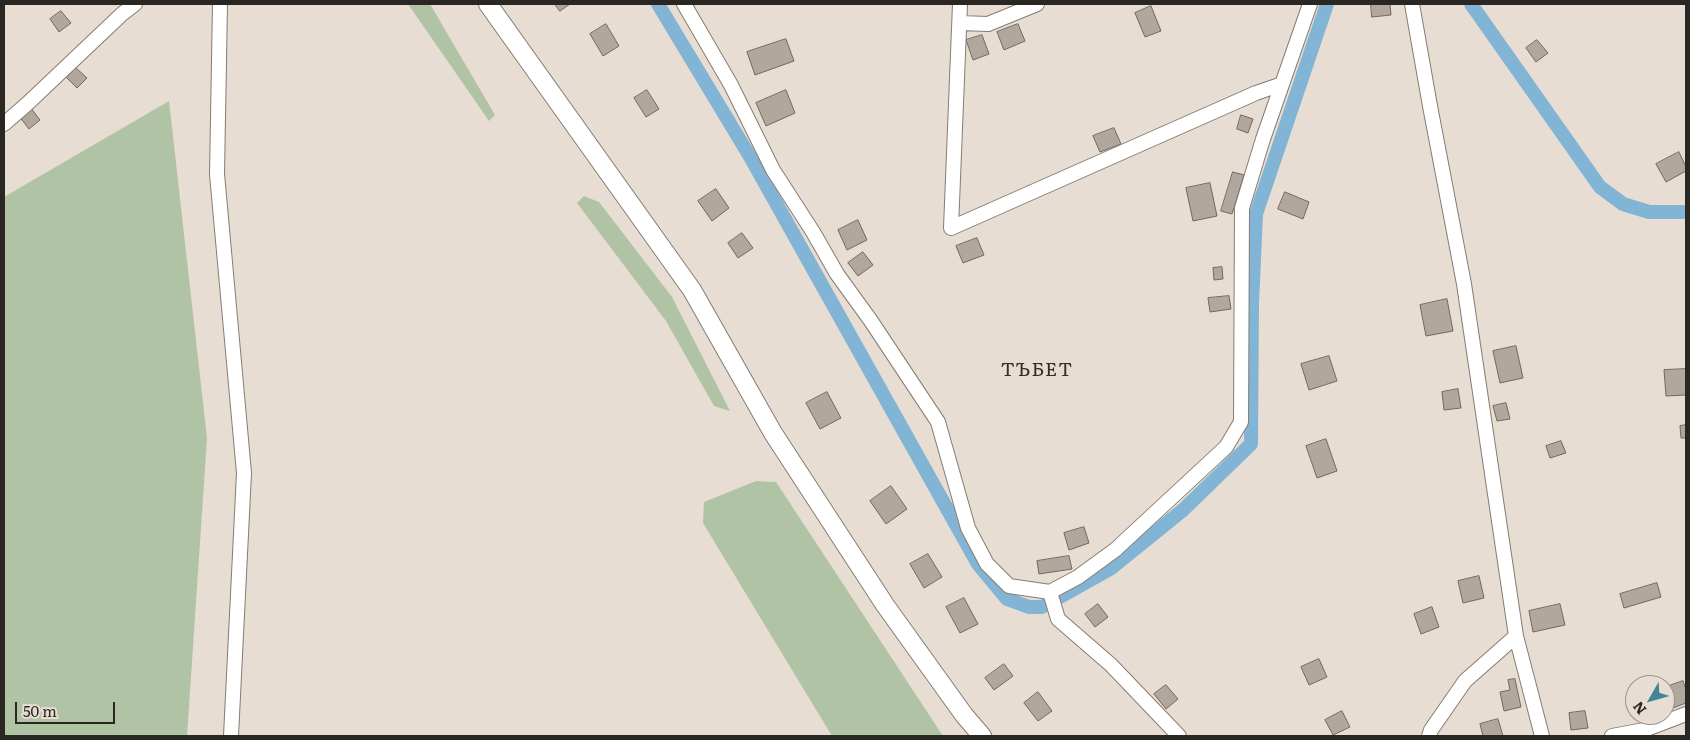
<!DOCTYPE html>
<meta charset="utf-8">
<style>
body{margin:0}
#map{position:relative;width:1690px;height:740px;overflow:hidden;background:#e7ddd3;font-family:Literata,serif}
canvas{display:block}
.frame{position:absolute;inset:0;border:5px solid #2a2622;pointer-events:none}
.north{position:absolute;left:1625px;top:675px;width:50px;height:50px;box-sizing:border-box;background:#e7ddd3;border:1px solid #9b948c;border-radius:50%;rotate:232deg;font-size:14px;font-weight:700;line-height:20px;text-align:center;color:#2a2622}
.north::after{content:'';display:block;margin:auto;width:18px;height:22px;background:#418692;clip-path:polygon(50% 0,100% 100%,50% 72%,0 100%)}
.scale{position:absolute;left:15px;top:702px;width:100px;height:22px;box-sizing:border-box;border:2px solid #2a2622;border-top:0;padding-left:6px;font-size:15px;line-height:18px;white-space:nowrap;color:#2a2622;-webkit-text-stroke:4px #e7ddd3;paint-order:stroke}
</style>
<div id="map">
<canvas width="1690" height="740"></canvas>
<div class="frame"></div>
<div class="north">N</div>
<div class="scale">50 m</div>
</div>
<script>
const context = document.querySelector('canvas').getContext('2d');
context.lineJoin = 'round';
function paint(path, color) {
  context.fillStyle = color;
  context.fill(path, 'evenodd');
}
function stroke(path, color, width, dash) {
  context.strokeStyle = color;
  context.lineWidth = width;
  context.lineCap = dash ? 'butt' : 'round';
  context.setLineDash(dash || []);
  context.stroke(path);
}
function write(font, color, halo, rows, align = 'center') {
  context.font = font + ' Literata,serif';
  context.lineWidth = 4;
  context.setLineDash([]);
  context.textBaseline = 'middle';
  context.strokeStyle = halo;
  context.fillStyle = color;
  for (const [text, x, y, turn = 0] of rows) {
    context.save();
    context.translate(x, y);
    context.rotate((+turn || 0) * Math.PI / 180);
    context.textAlign = isNaN(turn) ? turn : align;
    if (halo) context.strokeText(text, 0, 0);
    context.fillText(text, 0, 0);
    context.restore();
  }
}
paint(new Path2D(`
 M408 4H430L495 115 489 121Z
 M169 101 207 438 187 736H4V197Z
 M584 196 599 202 672 297 730 411 714 406 666 321 577 203Z
 M756 481 776 482 943 736H832L703 523 704 502Z`), '#b1c3a5');
stroke(new Path2D(`
 M658 4 752 160 978 564 1007 599 1029 607H1042L1110 569 1183 510 1251 444 1252 303 1256 214 1327 4
 M1471 4 1600 187 1623 204 1649 212H1686`), '#81b4d5', 14);
const building = new Path2D(`
 M555 4H570L560 11Z
 M1371 4H1390L1391 15 1372 17Z
 M1151 6 1161 31 1145 37 1135 13Z
 M61 11 71 23 59 32 50 19Z
 M606 24 619 46 603 56 590 34Z
 M1018 24 1025 41 1004 50 997 32Z
 M982 35 989 54 973 60 966 40Z
 M786 39 794 61 755 75 747 52Z
 M1537 40 1548 53 1536 62 1526 48Z
 M75 67 87 78 77 88 65 76Z
 M647 90 659 109 646 117 634 98Z
 M786 90 795 113 766 126 756 103Z
 M30 107 40 120 29 129 19 116Z
 M1241 115 1253 119 1248 133 1237 129Z
 M1114 128 1121 144 1100 152 1093 136Z
 M1679 152 1686 167V171L1666 182 1656 164Z
 M1233 172 1244 175 1232 214 1221 211Z
 M1210 183 1217 216 1193 221 1186 188Z
 M716 189 729 208 712 221 698 201Z
 M1285 192 1309 202 1303 219 1278 209Z
 M858 220 867 240 847 250 838 230Z
 M742 233 753 248 738 258 728 243Z
 M977 238 984 255 963 263 956 246Z
 M863 252 873 265 858 276 848 263Z
 M1222 267 1223 279 1214 280 1213 268Z
 M1229 296 1231 309 1210 312 1208 298Z
 M1447 299 1453 331 1426 336 1420 305Z
 M1516 346 1523 378 1500 383 1493 351Z
 M1329 356 1337 381 1309 390 1301 364Z
 M1686 369V395L1666 396 1664 370Z
 M1458 389 1461 408 1444 410 1442 392Z
 M827 392 841 418 820 429 806 403Z
 M1506 403 1510 419 1497 421 1493 406Z
 M1686 425V438H1681L1680 426Z
 M1326 439 1337 471 1317 478 1306 446Z
 M1561 441 1566 453 1550 458 1546 446Z
 M891 486 907 509 886 524 870 501Z
 M1084 527 1089 543 1069 550 1064 533Z
 M928 554 942 577 924 588 910 564Z
 M1069 556 1072 569 1039 574 1037 561Z
 M1479 576 1484 598 1463 603 1458 581Z
 M1657 583 1661 597 1624 608 1620 594Z
 M964 598 978 624 960 633 946 607Z
 M1098 604 1108 617 1095 627 1085 614Z
 M1560 604 1565 625 1533 632 1529 611Z
 M1432 607 1439 627 1421 634 1414 614Z
 M1319 659 1327 677 1309 685 1301 667Z
 M1004 664 1013 676 994 690 985 678Z
 M1515 679 1521 707 1504 711 1500 692 1510 690 1508 680Z
 M1683 681 1686 689V703L1673 708 1666 687Z
 M1166 685 1178 699 1166 709 1154 694Z
 M1038 692 1052 711 1038 721 1024 703Z
 M1342 711 1350 727 1333 735 1325 720Z
 M1585 711 1588 728 1571 730 1569 713Z
 M1498 719 1503 736H1483L1480 724Z`);
paint(building, '#b1a79d');
stroke(building, '#71685f', 1);
const minor = new Path2D(`
 M220 4 217 174 244 473 231 736
 M684 4 731 85 773 170 813 232 837 274 871 321 938 422 968 528 987 564 1009 586 1050 592
 M960 4 951 228 1256 93 1282 84
 M1412 4 1430 106 1464 284 1516 636 1542 736
 M960 23 988 24 1037 4
 M4 124 27 104 122 14 135 4
 M1179 736 1111 665 1058 619 1050 592 1078 577 1115 550 1226 447 1241 422 1242 208 1263 139 1310 4
 M1429 736 1431 730 1465 681 1516 636
 M1612 736 1644 730 1686 714`);
const major = new Path2D(`
 M488 4 692 290 773 433 885 605 964 715 982 736`);
stroke(minor, '#857c73', 16);
stroke(major, '#857c73', 20);
stroke(minor, '#fff', 14);
stroke(major, '#fff', 18);
context.letterSpacing = '1px';
write('19px', '#362e26', '#e7ddd3', [
 ["ТЪБЕТ",1037,370]
]);
context.letterSpacing = '0px';
</script>
